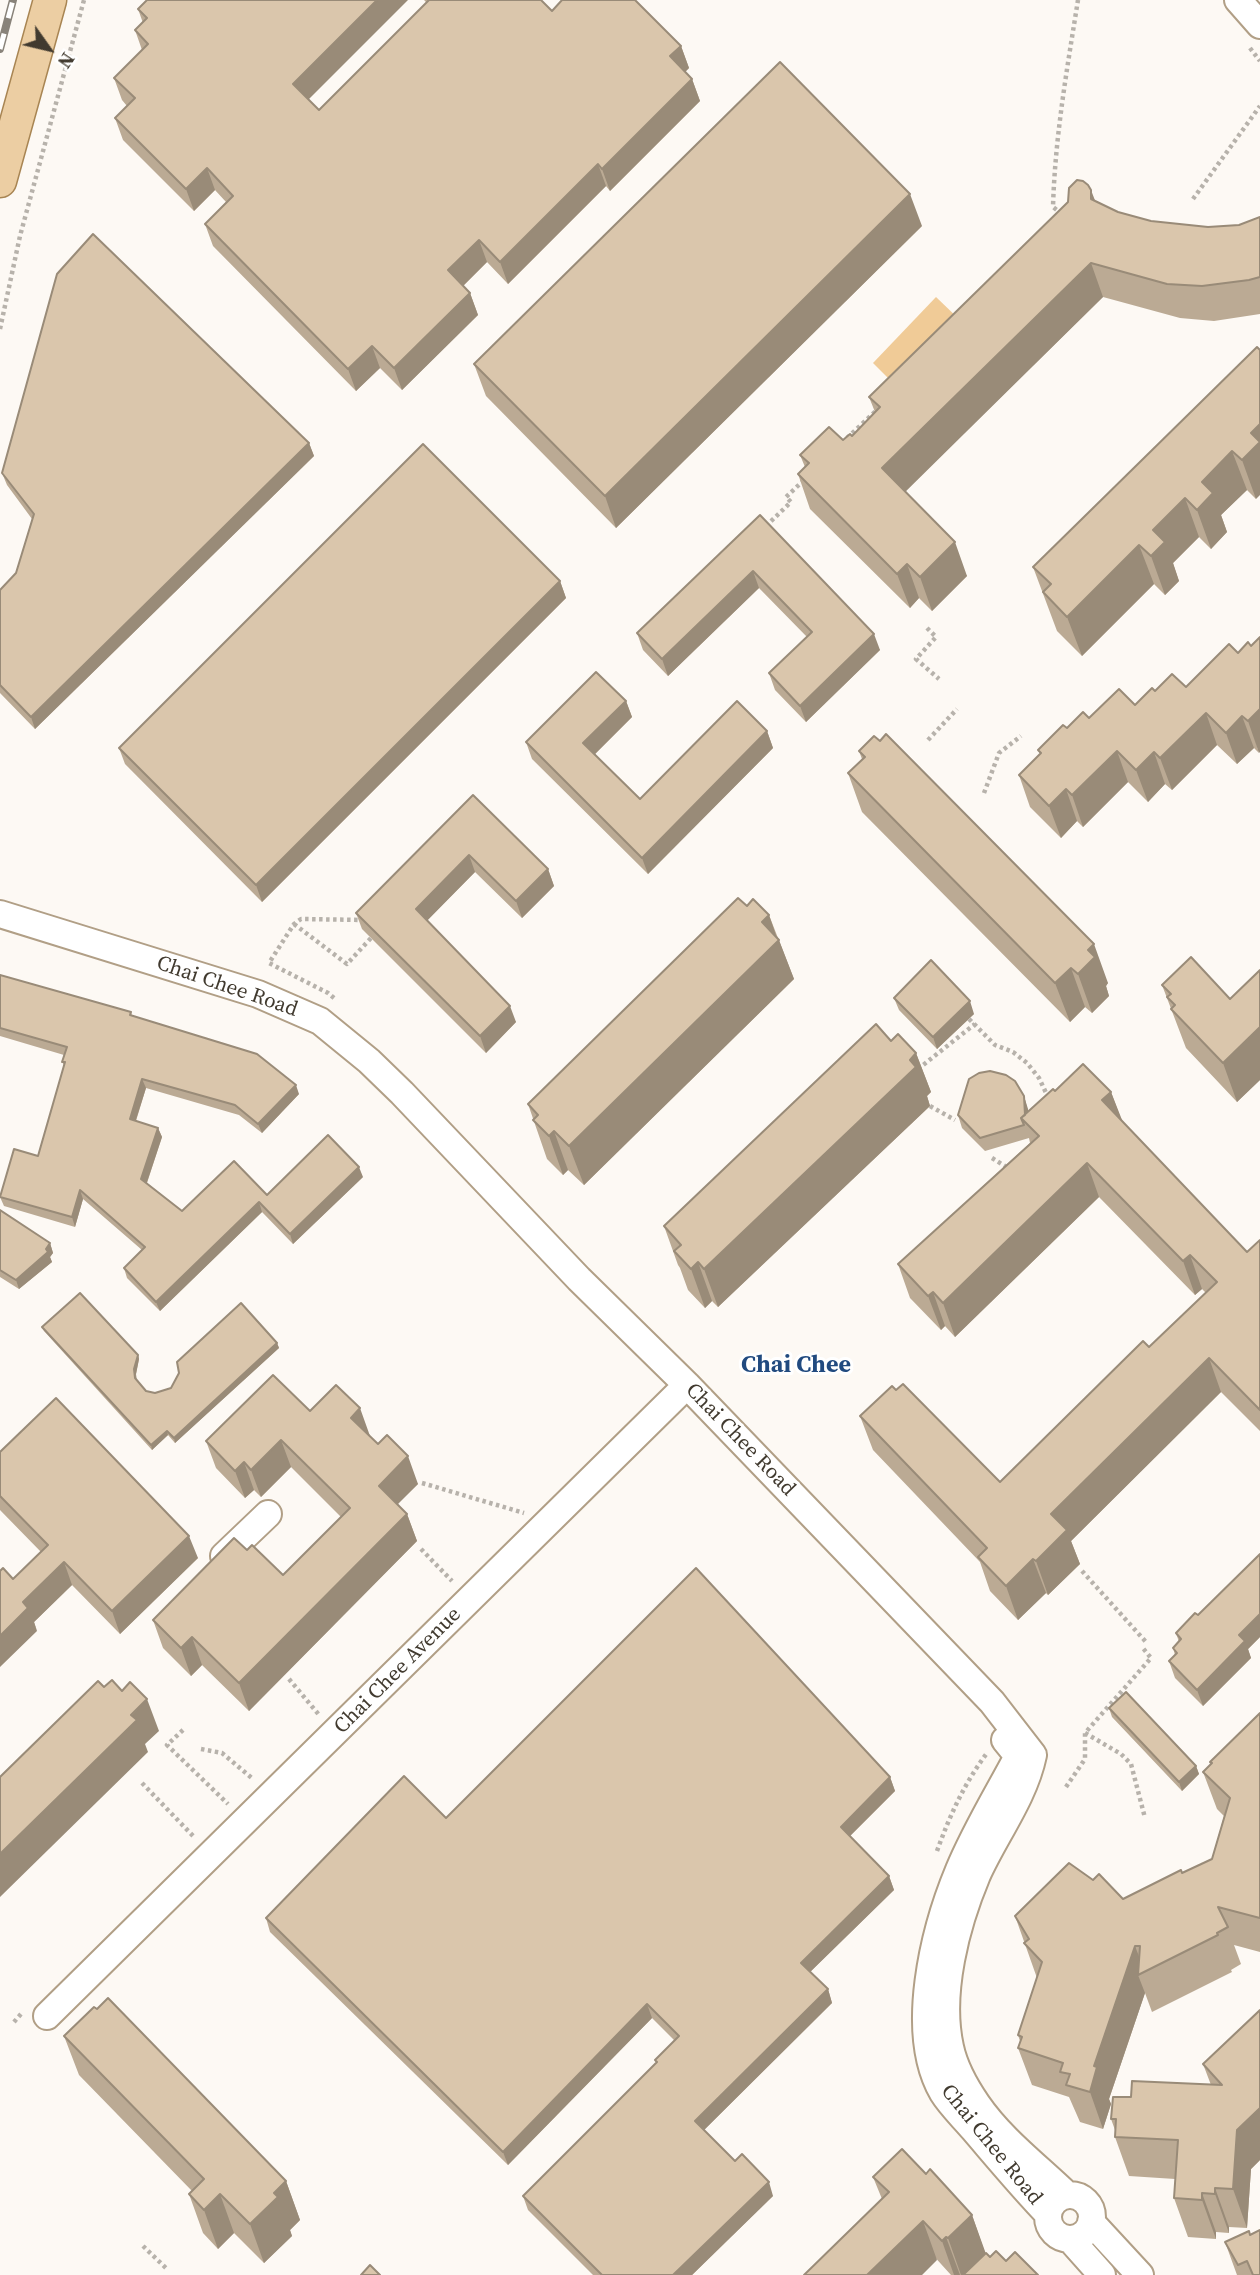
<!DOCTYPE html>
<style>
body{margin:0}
#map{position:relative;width:1260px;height:2275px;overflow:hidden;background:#fdf9f4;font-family:"Source Serif 4",serif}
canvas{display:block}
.north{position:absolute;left:14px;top:14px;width:70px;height:70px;-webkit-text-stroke:5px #fff;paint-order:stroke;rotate:124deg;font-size:19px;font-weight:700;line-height:28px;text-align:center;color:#413a2f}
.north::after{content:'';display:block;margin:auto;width:24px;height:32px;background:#413a2f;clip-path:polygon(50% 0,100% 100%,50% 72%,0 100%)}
</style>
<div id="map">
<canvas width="1260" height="2275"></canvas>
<div class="north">N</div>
</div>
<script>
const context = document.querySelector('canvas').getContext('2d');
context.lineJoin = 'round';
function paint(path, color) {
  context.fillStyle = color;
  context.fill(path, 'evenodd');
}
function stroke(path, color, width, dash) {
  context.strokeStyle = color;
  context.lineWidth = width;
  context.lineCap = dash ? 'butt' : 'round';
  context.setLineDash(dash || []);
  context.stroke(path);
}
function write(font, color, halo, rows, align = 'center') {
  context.font = font + ' "Source Serif 4",serif';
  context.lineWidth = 6;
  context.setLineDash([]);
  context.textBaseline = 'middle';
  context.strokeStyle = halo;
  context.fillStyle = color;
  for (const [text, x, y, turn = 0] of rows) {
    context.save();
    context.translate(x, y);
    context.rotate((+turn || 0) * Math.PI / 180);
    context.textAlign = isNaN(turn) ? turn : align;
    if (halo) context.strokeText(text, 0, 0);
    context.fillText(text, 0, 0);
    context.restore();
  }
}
paint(new Path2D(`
 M936 297 962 322 898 388 873 363Z`), '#f0cb97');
const minor = new Path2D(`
 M1238 0 1260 25
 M0 914 258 994 320 1021 369 1061 402 1093 579 1279 687 1385 992 1702 1033 1755C1024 1798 995 1835 977 1875 956 1925 938 1993 950 2047 954 2066 966 2088 977 2104 1001 2139 1037 2166 1067 2195
 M224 1556 268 1514
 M1005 1740 1018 1756C998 1794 975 1831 959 1870 934 1930 908 2033 943 2093 951 2106 964 2118 974 2130 998 2158 1022 2187 1048 2214
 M47 2016 687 1385
 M1048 2217a22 22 0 1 1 44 0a22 22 0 1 1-44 0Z
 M1091 2222 1140 2275
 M1070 2239 1102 2275`);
const major = new Path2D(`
 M0 181 50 0`);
stroke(minor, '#b19f86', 30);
stroke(major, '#a88553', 35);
stroke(new Path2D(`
 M1250 48 1260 61
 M1193 199 1260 106
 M1062 214 1053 207C1055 137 1067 69 1078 0
 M0 329 20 236 84 0
 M847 438 879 408
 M766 526 791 502 786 497 803 481
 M927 628 936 637 916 659 939 679
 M928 740 957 709
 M984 793 999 753 1021 736
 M294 924 347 964 371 938
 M334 998 328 993 269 963 294 924 301 919 364 920
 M969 1019 995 1045 1013 1052 1027 1063 1039 1078 1048 1097
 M918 1069 975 1024
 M930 1106 955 1120
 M992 1158 1008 1168
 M422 1483 524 1513
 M421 1549 452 1581
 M1082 1571 1146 1642
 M289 1679 320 1716
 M183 1730 167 1745 228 1804
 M1085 1733 1121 1754 1131 1764 1145 1818
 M201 1749 222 1753 253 1779
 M142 1783 195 1838
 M1066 1787 1085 1759V1733L1151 1658 1142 1647
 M937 1851C950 1815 964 1784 987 1753
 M14 2022 21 2014
 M143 2246 167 2269`), '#b7b2ab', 4.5, [3.5, 3.5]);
stroke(minor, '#fff', 26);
stroke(major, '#eccea3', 32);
const rail = new Path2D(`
 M0 49 13 0`);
stroke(rail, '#89837a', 8);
stroke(rail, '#fff', 5, [16]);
paint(new Path2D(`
 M424 0H541L552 11 681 46 689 68 685 72 692 79 700 101 610 191 606 186 508 284 487 262 463 286 470 293 478 315 402 390 380 368 356 391 213 246 205 224 226 202 215 190 194 211 123 140 115 118 127 106 122 100 114 78 142 50 135 30 143 23 138 9 308 99 319 110 427 3Z
 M1096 201 1118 212 1151 221 1208 227 1239 225 1260 217V314L1214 321 1180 318 1103 297 905 491 967 576 932 611 919 598 910 608 810 509 798 474 805 467 800 455 843 440 852 436 875 412 869 397Z
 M922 226 616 528 486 396 474 364Z
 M1257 347 1256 499 1247 490 1221 515 1227 532 1211 549 1199 537 1173 563 1179 581 1165 595 1154 584 1082 656 1057 631 1033 567Z
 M309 443 314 456 35 729 0 693V590L16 573 32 519 7 485 2 473Z
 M760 515 880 650 806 722 775 690 769 673 807 637 759 588 668 676 643 650 637 633Z
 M560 581 566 598 262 902 125 764 119 748Z
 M1229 644 1259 753 1254 748 1237 764 1217 745 1172 790 1165 784 1148 802 1128 782 1083 827 1077 821 1061 838 1030 807 1019 775 1040 754 1038 750 1067 728 1089 718 1135 705 1155 691 1186 687Z
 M626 701 632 717 595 754 640 799 767 731 773 748 648 874 532 759 526 742Z
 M859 751 1108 983 1106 986 1109 996 1092 1013 1085 1007 1070 1022 862 812 848 773 862 759Z
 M473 795 548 869 554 886 522 918 475 872 427 920 516 1022 486 1053 362 929 356 913Z
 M747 906 769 915 794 979 584 1185 568 1170 563 1175 547 1159 528 1104Z
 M1260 970V1080L1237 1102 1186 1048 1162 985 1230 999Z
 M0 975 131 1012 132 1016 299 1094 262 1133 239 1115 146 1088 136 1121 158 1128 162 1137 147 1183 182 1211 363 1177 293 1244 262 1212 160 1311 127 1278 124 1268 142 1250 83 1199 75 1227 4 1206 0 1197 38 1156 64 1065 62 1062 64 1055 0 1036Z
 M894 998 974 1014 937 1049 899 1010Z
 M891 1041 916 1053 931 1092 927 1096 930 1106 718 1307 712 1301 705 1308 688 1290 680 1268 678 1265 664 1226Z
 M1055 1091 1111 1092 1122 1122 1247 1252 1260 1240V1431L1221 1392 1071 1541 1080 1564 1048 1595 1046 1593 1018 1620 990 1591 980 1562 873 1450 860 1416 1000 1482 1149 1347 1206 1293 1202 1289 1195 1295 1099 1197 955 1337 945 1326 941 1330 910 1298 898 1264 1030 1143 1029 1138 985 1151 962 1128 958 1115 1024 1096 1028 1111Z
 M0 1210 50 1243 53 1253 50 1257 52 1262 19 1289 0 1277Z
 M42 1327 138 1355 139 1359 136 1374V1379L146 1391 155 1393 171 1388 277 1343 279 1348 175 1443 168 1435 152 1450 44 1331Z
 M310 1411 370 1436 418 1484 397 1504 407 1514 417 1541 249 1711 202 1665 191 1676 163 1648 153 1620 247 1550 283 1575 341 1517 291 1467 261 1497 254 1490 245 1498 216 1468 206 1441Z
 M0 1452 198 1558 120 1634 72 1585 34 1622 37 1631 13 1579 41 1552 0 1510Z
 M1260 1554V1637L1248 1649 1251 1658 1203 1706 1175 1678 1169 1661 1175 1655 1173 1648 1179 1642 1176 1633 1198 1615Z
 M1109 1708 1196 1766 1199 1774 1182 1791 1112 1717Z
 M1260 1713V1952L1234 1945 1241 1964 1231 1970 1232 1972 1152 2012 1145 1993 1109 2099 1111 2104 1103 2129 1080 2122 1069 2097 1032 2085 1018 2048 1020 2041 1018 2035 1037 1978 1015 1916 1123 1899 1182 1873 1212 1859 1224 1816 1217 1809 1203 1772 1211 1764 1210 1762Z
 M890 1777 895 1791 850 1836 889 1876 894 1890 810 1972 828 1989 832 2003 704 2130 735 2161 773 2196 692 2275H593L528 2210 523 2196 656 2063 655 2060 675 2041 652 2018 508 2165 270 1932 266 1918 446 1818Z
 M1260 2010V2160L1251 2169 1247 2228 1229 2227V2233L1216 2232V2239L1188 2237 1174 2198 1175 2179 1129 2176 1115 2137V2130L1111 2119 1131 2097 1211 2085 1203 2064Z
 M64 2036 286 2181 300 2220 290 2230 292 2236 264 2263 234 2233 218 2249 203 2233 189 2194 192 2191 79 2075Z
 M926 2174 972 2215 985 2253 990 2257 1006 2261 1038 2275H951L882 2199 873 2177Z
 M1250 2235 1260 2275H1237L1225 2242Z`), '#bbaa94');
paint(new Path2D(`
 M377 0H408L301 107 293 84Z
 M681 46 689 68 678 79 670 56Z
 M692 79 700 101 610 191 602 169Z
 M598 164 606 186 508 284 500 262Z
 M207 168 215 190 194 211 186 189Z
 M1091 190 1104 224 1091 199Z
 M910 194 922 226 616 528 605 496Z
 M479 240 487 262 456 293 448 270Z
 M1091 263 1103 297 895 502 882 468Z
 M470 293 478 315 402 390 394 368Z
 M372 346 380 368 356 391 348 369Z
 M1260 424V495L1256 499 1242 460 1251 433Z
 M309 443 314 456 35 729 31 717Z
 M1232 451 1247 490 1221 515 1227 532 1211 549 1197 510 1202 482Z
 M1185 498 1199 537 1173 563 1179 581 1165 595 1151 556 1153 530Z
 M955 542 967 576 932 611 920 577Z
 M1139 545 1154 584 1082 656 1067 617Z
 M907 564 919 598 910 608 897 574Z
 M753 571 759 588 668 676 662 659Z
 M560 581 566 598 262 902 256 885Z
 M874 634 880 650 806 722 800 706Z
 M626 701 632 717 589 760 583 743Z
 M1260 709V752L1259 753 1248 721Z
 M1206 713 1217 745 1172 790 1160 758Z
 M1242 716 1254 748 1237 764 1226 733Z
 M767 731 773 748 648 874 642 858Z
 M1117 751 1128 782 1083 827 1072 795Z
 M1154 752 1165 784 1148 802 1136 770Z
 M1066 789 1077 821 1061 838 1049 806Z
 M469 855 475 872 422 926 416 909Z
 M548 869 554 886 522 918 516 901Z
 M769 915 778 941 779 940 794 979 584 1185 569 1146 762 922Z
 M1094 944 1108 983 1106 986 1109 996 1092 1013 1078 974 1088 950Z
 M1071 968 1085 1007 1070 1022 1055 983Z
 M970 1001 974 1014 937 1049 933 1037Z
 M510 1006 516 1022 486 1053 480 1036Z
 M1260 1027V1080L1237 1102 1223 1063Z
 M916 1053 931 1092 927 1096 930 1106 718 1307 704 1269Z
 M142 1079 146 1088 133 1129 130 1119Z
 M296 1085 299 1094 262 1133 258 1124Z
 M1111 1092 1124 1125 1102 1100Z
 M1024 1096 1028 1109 1029 1126 1025 1122Z
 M158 1128 162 1137 145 1188 141 1179Z
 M554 1131 568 1170 563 1175 549 1136Z
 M1087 1163 1099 1197 955 1337 943 1303Z
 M359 1167 363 1177 293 1244 290 1234Z
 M80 1190 83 1199 75 1227 72 1217Z
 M259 1202 262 1212 160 1311 156 1302Z
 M50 1243 53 1253 50 1257 52 1262 19 1289 16 1280 46 1249Z
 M1190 1255 1202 1289 1195 1295 1183 1261Z
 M698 1262 712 1301 705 1308 691 1269Z
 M933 1292 945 1326 941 1330 928 1296Z
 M277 1343 279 1348 175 1443 174 1438Z
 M138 1355 139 1359 136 1374 137 1382 134 1369Z
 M1209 1358 1221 1392 1071 1541 1080 1564 1048 1595 1036 1561 1051 1514Z
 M360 1408 370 1436 361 1445 351 1418Z
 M167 1431 168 1435 152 1450 151 1445Z
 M281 1440 291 1467 261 1497 251 1470Z
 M408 1456 418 1484 389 1513 379 1486Z
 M244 1462 254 1490 245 1498 235 1471Z
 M407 1514 417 1541 249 1711 239 1683Z
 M189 1536 198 1558 120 1634 112 1611Z
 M1033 1559 1046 1593 1018 1620 1006 1586Z
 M64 1562 72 1585 34 1622 37 1631 0 1667V1636L23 1602Z
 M1260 1614V1637L1248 1649 1251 1658 1203 1706 1197 1690 1239 1635Z
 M192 1637 202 1665 191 1676 181 1648Z
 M147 1699 159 1731 145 1744 148 1752 0 1897V1854Z
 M1196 1766 1199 1774 1182 1791 1179 1782Z
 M890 1777 895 1791 846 1840 841 1827Z
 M889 1876 894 1890 806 1976 801 1963Z
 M1135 1946 1145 1972 1138 1975 1145 1993 1109 2099 1111 2104 1103 2129 1090 2092 1094 2066Z
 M828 1989 832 2003 700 2134 695 2121Z
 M647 2004 652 2018 508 2165 503 2152Z
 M1260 2108V2160L1251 2169 1247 2228 1233 2189 1237 2130Z
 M286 2181 300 2220 290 2230 292 2236 264 2263 250 2224 274 2193Z
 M769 2182 773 2196 692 2275H673Z
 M1215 2188 1229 2227V2233L1215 2194Z
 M1202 2193 1216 2232V2239L1202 2200Z
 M220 2194 234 2233 218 2249 204 2210Z
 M972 2215 986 2254 964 2275H961L948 2238Z
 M923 2221 937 2260 922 2275H867Z
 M946 2237 960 2275H954L942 2241Z`), '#998b78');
const building = new Path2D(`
 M147 0H377L293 84 319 110 429 0H541L552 11 562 0H635L681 46 670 56 692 79 602 169 598 164 500 262 479 240 448 270 470 293 394 368 372 346 348 369 205 224 233 196 207 168 186 189 115 118 135 98 114 78 148 44 135 30 147 18 138 9Z
 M780 62 910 194 605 496 474 364Z
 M1077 180 1083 181 1088 185 1091 190V199L1118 212 1151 221 1208 227 1239 225 1260 217V277L1249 280 1202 286 1167 284 1091 263 882 468 955 542 920 577 907 564 897 574 798 474 809 463 800 455 829 427 843 440 850 434 852 436 880 407 869 397 1068 202 1069 188Z
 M93 234 309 443 31 717 0 685V590L16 573 34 514 2 473 57 274Z
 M1257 347 1260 350V424L1251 433 1260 442 1242 460 1232 451 1202 482 1213 493 1197 510 1185 498 1153 530 1165 542 1151 556 1139 545 1067 617 1043 592 1051 584 1033 567Z
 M423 444 560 581 256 885 119 748Z
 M760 515 874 634 800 706 769 673 812 632 753 571 662 659 637 633Z
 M1260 637V709L1248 721 1242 716 1226 733 1206 713 1160 758 1154 752 1136 770 1117 751 1072 795 1066 789 1049 806 1019 775 1041 753 1038 750 1063 725 1067 728 1083 712 1089 718 1119 689 1135 705 1152 688 1155 691 1172 674 1186 687 1229 644 1238 653 1248 642 1251 646Z
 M596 672 626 701 583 743 640 799 737 701 767 731 642 858 526 742Z
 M886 734 1094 944 1088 950 1095 957 1078 974 1071 968 1055 983 848 773 865 757 859 751 874 736 880 741Z
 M473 795 548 869 516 901 469 855 416 909 510 1006 480 1036 356 913Z
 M738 898 747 906 753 899 769 915 762 922 779 940 569 1146 554 1131 549 1136 533 1120 538 1115 528 1104Z
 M1191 957 1230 999 1260 970V1027L1223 1063 1171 1009 1175 1005 1167 997 1171 994 1162 985Z
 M931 960 970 1001 933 1037 894 998Z
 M0 975 131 1012 130 1015 257 1054 296 1085 258 1124 235 1105 142 1079 130 1119 158 1128 141 1179 182 1211 234 1161 267 1195 328 1135 359 1167 290 1234 259 1202 156 1302 124 1268 145 1247 80 1190 72 1217 0 1197 14 1149 38 1156 65 1062H62L67 1047 0 1028Z
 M876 1024 891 1041 898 1034 916 1053 910 1060 916 1067 704 1269 698 1262 691 1269 674 1251 681 1245 664 1226Z
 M1083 1064 1111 1092 1102 1100 1247 1252 1260 1240V1410L1209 1358 1051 1514 1067 1530 1036 1561 1033 1559 1006 1586 978 1557 987 1548 860 1416 892 1386 896 1390 903 1384 1000 1482 1143 1341 1149 1347 1217 1282 1190 1255 1183 1261 1087 1163 943 1303 933 1292 928 1296 898 1264 1039 1136 1021 1118 1053 1089 1055 1091Z
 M990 1071 1006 1075 1015 1081 1024 1096 1025 1115 1021 1118 1024 1125 980 1138 958 1115 969 1079 979 1073Z
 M0 1210 50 1243 46 1249 48 1252 16 1280 0 1270Z
 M80 1293 138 1355 134 1369 135 1378 146 1391 155 1393 171 1388 179 1373 177 1362 241 1303 277 1343 174 1438 167 1431 151 1445 42 1327Z
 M273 1375 310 1411 336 1385 360 1408 351 1418 378 1444 387 1435 408 1456 379 1486 407 1514 239 1683 192 1637 181 1648 153 1620 234 1538 247 1550 252 1545 283 1575 350 1508 281 1440 251 1470 244 1462 235 1471 206 1441Z
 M56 1398 189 1536 112 1611 64 1562 23 1602 28 1608 0 1636V1571L3 1568 13 1579 48 1545 0 1496V1452Z
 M1260 1554V1614L1239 1635 1245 1641 1197 1690 1169 1661 1177 1653 1173 1648 1181 1639 1176 1633 1195 1613 1198 1615Z
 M696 1568 890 1777 841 1827 889 1876 801 1963 828 1989 695 2121 735 2161 742 2154 769 2182 673 2275H602L523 2196 657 2062 655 2060 679 2036 647 2004 503 2152 266 1918 404 1776 446 1818Z
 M112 1680 122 1691 130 1682 147 1699 131 1715 137 1720 0 1854V1777L98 1681 104 1687Z
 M1126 1692 1196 1766 1179 1782 1109 1708Z
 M1260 1713V1918L1218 1907 1228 1927 1217 1933 1218 1935 1138 1975 1140 1946H1135L1094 2066 1097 2067 1090 2092 1066 2085 1070 2074 1060 2072 1063 2063 1018 2048 1022 2037 1018 2035 1042 1962 1024 1943 1029 1939 1015 1916 1069 1863 1093 1880 1099 1874 1123 1899 1181 1870 1182 1873 1212 1859 1230 1798 1203 1772 1212 1763 1210 1762Z
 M108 1998 286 2181 274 2193 278 2197 250 2224 220 2194 204 2210 189 2194 204 2179 64 2036 94 2007 97 2009Z
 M1260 2010V2108L1237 2130 1233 2189 1215 2188V2194L1202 2193V2200L1174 2198 1178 2140 1115 2137 1116 2119H1111L1113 2097H1131L1132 2081 1222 2085 1203 2064Z
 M902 2149 926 2174 930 2169 972 2215 948 2238 946 2237 942 2241 923 2221 867 2275H804L889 2192 873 2177Z
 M1260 2230V2275H1253L1247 2261 1238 2265 1225 2242 1249 2231 1250 2235Z
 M996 2251 1006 2261 1015 2252 1038 2275H963L986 2253 990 2257Z
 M370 2265 380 2275H361Z`);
paint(building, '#dac6ac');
stroke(building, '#998b78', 2);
write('21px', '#413a2f', '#fff', [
 ["Chai Chee Road",227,987,19],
 ["Chai Chee Road",740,1440,46],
 ["Chai Chee Avenue",398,1671,-45],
 ["Chai Chee Road",991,2145,51]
]);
write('bold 24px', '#214a7f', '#fff', [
 ["Chai Chee",796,1366]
]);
</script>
